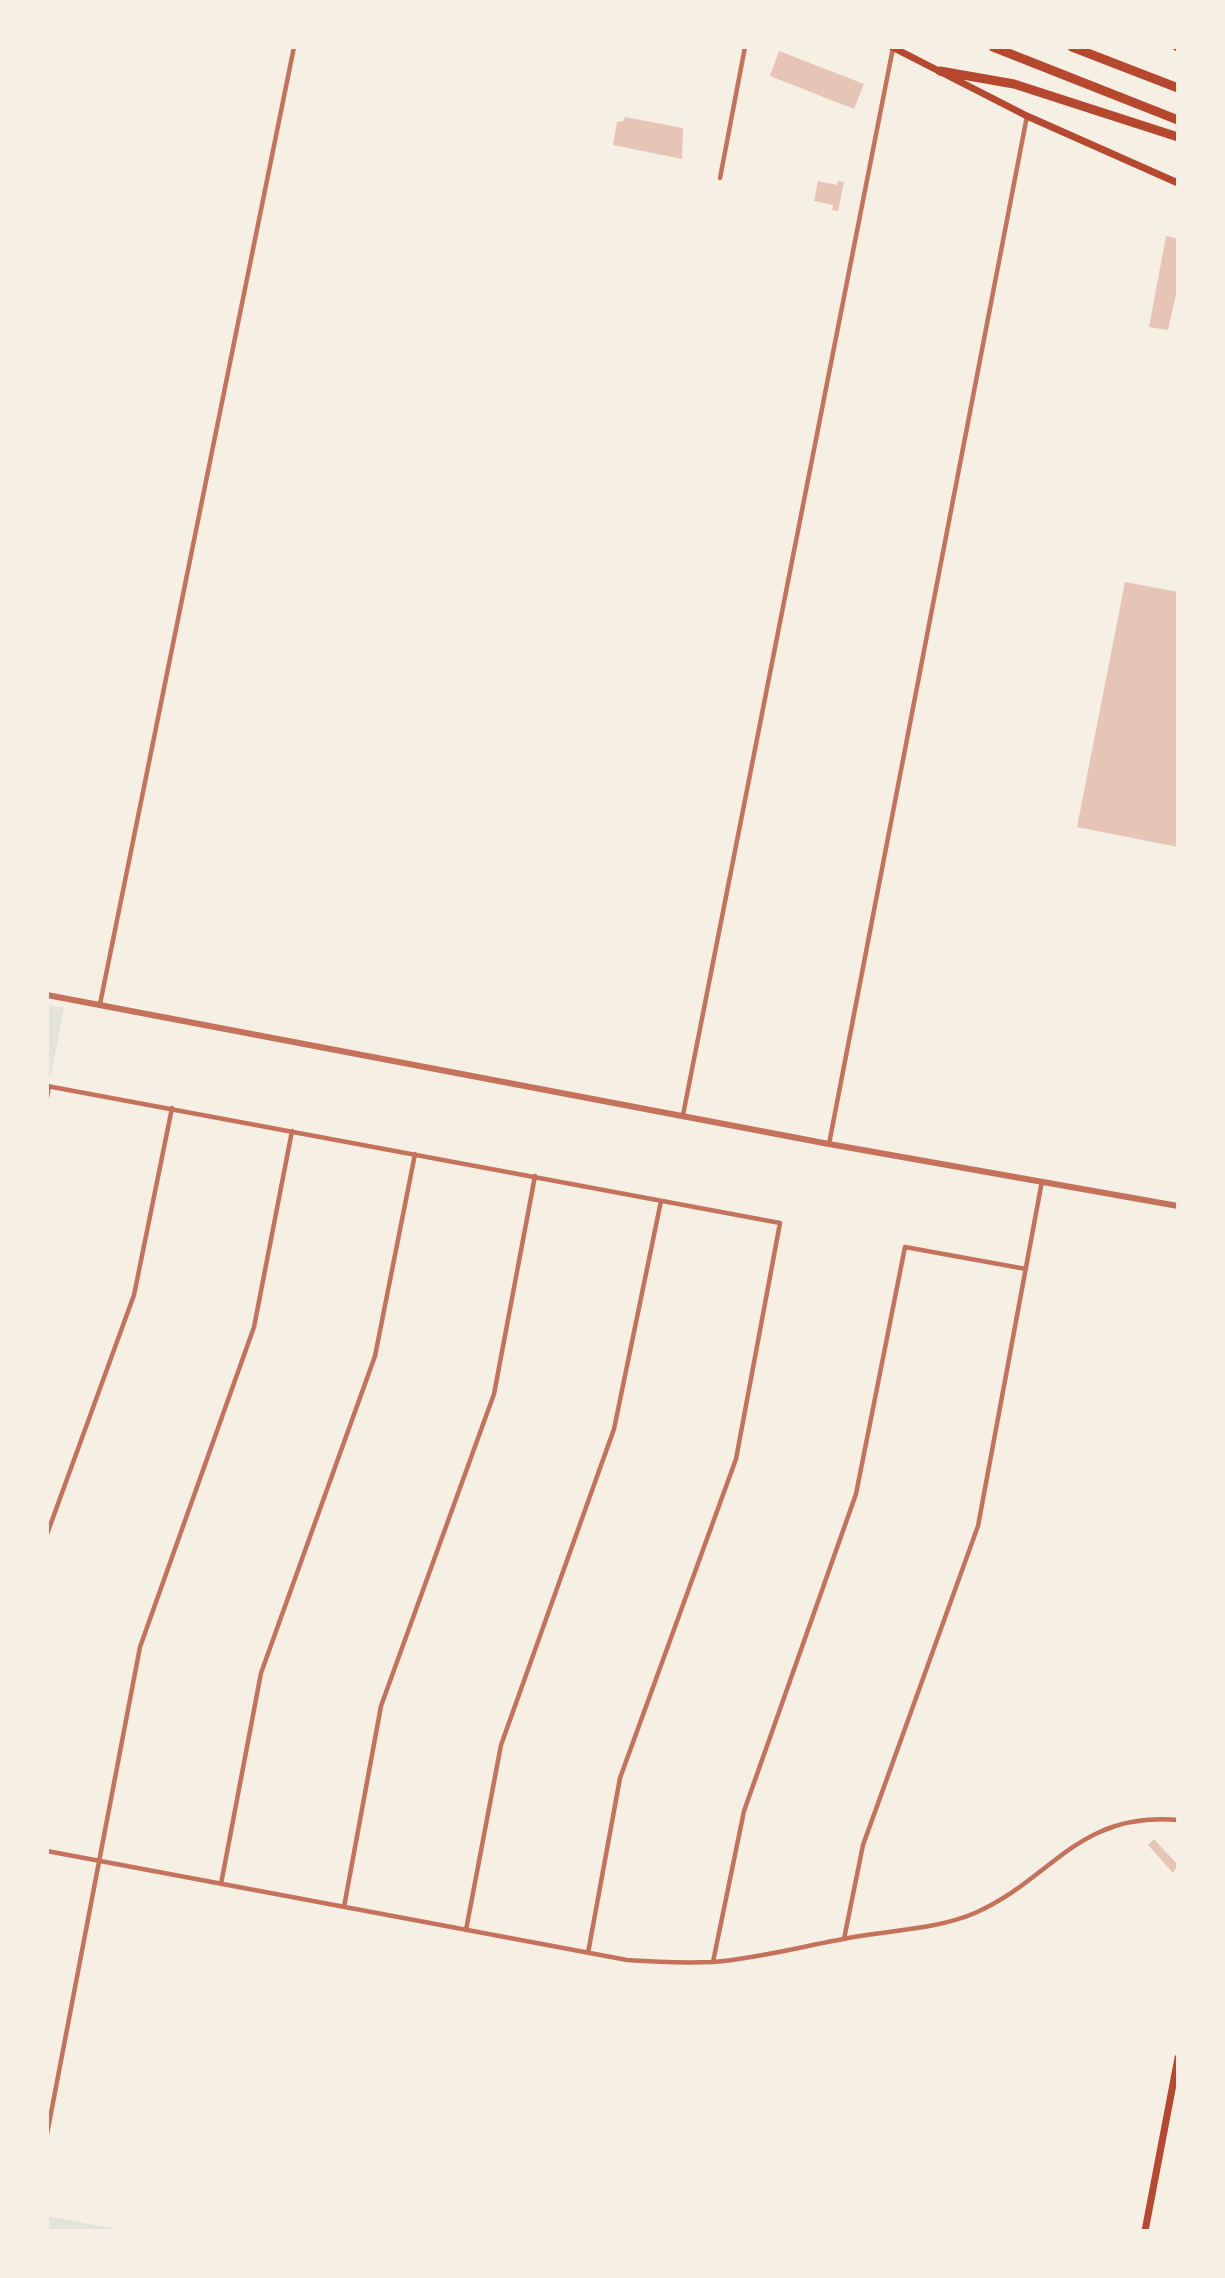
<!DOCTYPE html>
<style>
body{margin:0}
#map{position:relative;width:1225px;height:2278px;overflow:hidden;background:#f6efe4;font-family:"Space Grotesk",sans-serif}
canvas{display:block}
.frame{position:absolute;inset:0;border:49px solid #f6efe4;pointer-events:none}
</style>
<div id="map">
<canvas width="1225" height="2278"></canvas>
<div class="frame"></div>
</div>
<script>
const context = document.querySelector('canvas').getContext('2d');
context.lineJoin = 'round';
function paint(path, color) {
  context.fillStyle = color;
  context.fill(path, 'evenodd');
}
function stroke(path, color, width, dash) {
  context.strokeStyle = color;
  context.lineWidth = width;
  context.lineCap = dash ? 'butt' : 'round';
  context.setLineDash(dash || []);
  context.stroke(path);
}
paint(new Path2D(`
 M47 1005 64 1008 51 1075 47 1074Z
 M47 2216 127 2231H47Z`), '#e2e4dc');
paint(new Path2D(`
 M779 51 864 84 854 109 770 76Z
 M625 117 683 128 682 159 613 145 617 122 623 121Z
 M818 181 837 185 838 181 844 182 838 211 832 210 833 205 814 201Z
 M1166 236 1178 239V286L1168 330 1149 327Z
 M1125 582 1178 592V847L1077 827Z
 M1154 1839 1178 1865 1173 1873 1148 1845Z`), '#e6c5b7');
stroke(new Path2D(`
 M720 178 745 47
 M100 1004 294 47
 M47 1086 780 1223 736 1459 620 1778 588 1953
 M47 1098 49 1086
 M683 1115 893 48
 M829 1144 1027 116
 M47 1534 134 1295 172 1108
 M47 1851 627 1960C655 1962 685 1963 713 1962 762 1958 811 1944 860 1936 897 1930 940 1928 975 1913 1053 1879 1076 1812 1178 1820
 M221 1884 261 1673 375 1356 415 1154
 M344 1907 381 1706 494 1394 535 1176
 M466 1930 501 1745 614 1429 661 1201
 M844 1939 863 1845 978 1526 1042 1181
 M713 1962 744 1811 856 1494 905 1247 1026 1269
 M47 2134 140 1647 254 1327 292 1131`), '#c5725c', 4.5);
stroke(new Path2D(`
 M47 995 829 1144 1178 1206`), '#c5725c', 6);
stroke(new Path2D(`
 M892 47 1027 116 1178 183
 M1176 47 1178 48
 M1145 2231 1178 2058`), '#b5482f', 7);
stroke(new Path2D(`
 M993 47 1178 120
 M1072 47 1178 88
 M940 71 1014 84 1178 137`), '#b5482f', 9);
</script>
